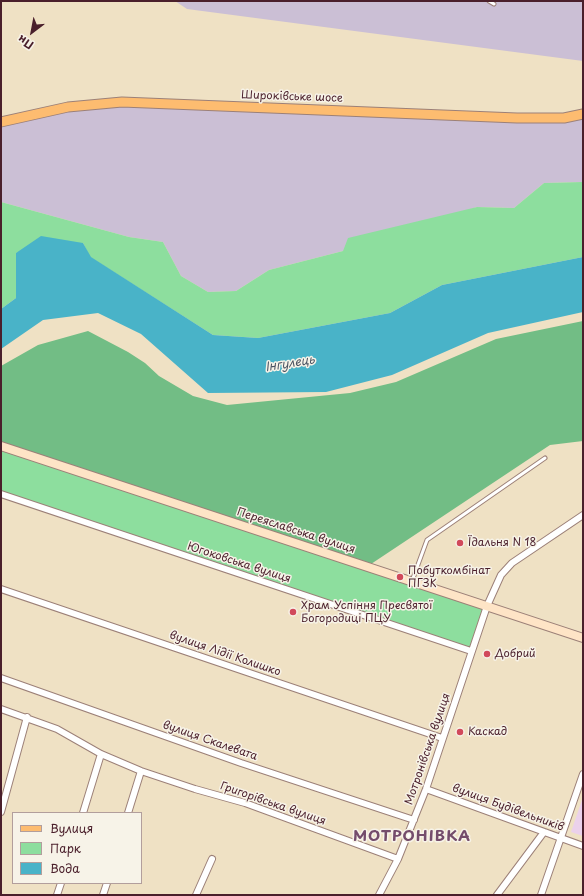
<!DOCTYPE html>
<meta charset="utf-8">
<style>
body{margin:0}
#map{position:relative;width:584px;height:896px;overflow:hidden;background:#efe1c4;font-family:"Playpen Sans",sans-serif}
canvas{display:block}
.frame{position:absolute;inset:0;border:2px solid #4a1f2b;pointer-events:none}
.legend{position:absolute;left:12px;top:812px;width:130px;height:72px;box-sizing:border-box;background:#f7f3e8;border:1px solid #b29e9c;margin:0;padding:5px 7px;list-style:none;font-size:12px;color:#4a1f2b}
.legend li{display:flex;align-items:center;gap:8px;height:20px}
.legend b{width:20px;border:1px solid #b29e9c}
.north{position:absolute;left:12px;top:12px;width:40px;height:40px;-webkit-text-stroke:3px #f7f3e8;paint-order:stroke;rotate:212deg;font-size:11px;font-weight:700;line-height:16px;text-align:center;color:#4a1f2b}
.north::after{content:'';display:block;margin:auto;width:14px;height:18px;background:#4a1f2b;clip-path:polygon(50% 0,100% 100%,50% 72%,0 100%)}
</style>
<div id="map">
<canvas width="584" height="896"></canvas>
<div class="frame"></div>
<ul class="legend">
<li><b style="height:5px;background:#fdbc70"></b>Вулиця</li>
<li><b style="height:11px;background:#8dde9e"></b>Парк</li>
<li><b style="height:11px;background:#49b3c8"></b>Вода</li>
</ul>
<div class="north">Пн</div>
</div>
<script>
const context = document.querySelector('canvas').getContext('2d');
context.lineJoin = 'round';
function paint(path, color) {
  context.fillStyle = color;
  context.fill(path, 'evenodd');
}
function stroke(path, color, width, dash) {
  context.strokeStyle = color;
  context.lineWidth = width;
  context.lineCap = dash ? 'butt' : 'round';
  context.setLineDash(dash || []);
  context.stroke(path);
}
function write(font, color, halo, rows, align = 'center') {
  context.font = font + ' "Playpen Sans",sans-serif';
  context.lineWidth = 3;
  context.setLineDash([]);
  context.textBaseline = 'middle';
  context.strokeStyle = halo;
  context.fillStyle = color;
  for (const [text, x, y, turn = 0] of rows) {
    context.save();
    context.translate(x, y);
    context.rotate((+turn || 0) * Math.PI / 180);
    context.textAlign = isNaN(turn) ? turn : align;
    if (halo) context.strokeText(text, 0, 0);
    context.fillText(text, 0, 0);
    context.restore();
  }
}
paint(new Path2D(`
 M583 797V836L571 832Z`), '#ebd1eb');
paint(new Path2D(`
 M175 1H583V61L187 9Z
 M122 102 563 118 583 114V182L544 183 514 208 477 207 343 251 269 270 236 291 208 292 181 276 163 242 129 237 1 202V122Z`), '#cbbfd5');
paint(new Path2D(`
 M583 182V257L442 285 390 313 258 338 213 335 90 257 83 243 16 253V298L1 309V202L129 237 163 242 181 276 208 292 236 291 269 270 343 251 348 238 477 207 514 208 544 183Z
 M1 446 487 606 471 651 1 493Z`), '#8dde9e');
paint(new Path2D(`
 M583 321V441L550 445 368 566 1 446V366L38 345 88 331 128 352 145 363 159 376 193 396 227 405 350 393 396 382 496 339Z`), '#72bd85');
paint(new Path2D(`
 M41 236 83 243 91 257 213 335 258 338 390 313 442 285 583 257V312L488 333 392 375 326 392 208 393 141 334 98 313 43 320 1 349V309L16 298V253Z`), '#49b3c8');
const lane = new Path2D(`
 M489 1 494 4
 M412 581 427 540 545 458`);
const street = new Path2D(`
 M1 494 471 651
 M1 589 442 738
 M1 678 241 763 414 820
 M1 709 57 729 101 754 141 771 195 789 245 803 398 859
 M426 789 583 846
 M1 812 27 717
 M83 813 101 754
 M128 813 141 771
 M57 895 61 883
 M103 895 107 883
 M196 895 212 859
 M379 895 398 859 426 789 487 606 501 575 512 563 583 515
 M497 895 544 832
 M541 895 583 774`);
const secondary = new Path2D(`
 M1 446 583 638`);
const primary = new Path2D(`
 M1 122 68 107 122 102 517 118H564L583 114`);
stroke(lane, '#9c8078', 5);
stroke(street, '#9c8078', 8);
stroke(secondary, '#9c8078', 10);
stroke(primary, '#9c8078', 11);
stroke(lane, '#fff', 3);
stroke(street, '#fff', 6);
stroke(secondary, '#fee4c6', 8);
stroke(primary, '#fdbc70', 9);
for (const [x, y, r, color] of [
 [460,543,4,"#d1495b"],
 [400,577,4,"#d1495b"],
 [293,612,4,"#d1495b"],
 [487,654,4,"#d1495b"],
 [460,732,4,"#d1495b"]
]) {
  const dot = new Path2D();
  dot.arc(x, y, r, 0, 2 * Math.PI);
  context.fillStyle = color;
  context.fill(dot);
  stroke(dot, '#f7f3e8', 1.5);
}
write('11px', '#4a1f2b', '#f7f3e8', [
 ["Широківське шосе",292,97,2],
 ["Переяславська вулиця",296,531,18],
 ["Югоковська вулиця",239,563,18],
 ["вулиця Лідії Колишко",225,654,19],
 ["вулиця Скалевата",210,741,19],
 ["Мотронівська вулиця",428,749,-71],
 ["Григорівська вулиця",273,804,19],
 ["вулиця Будівельників",508,808,20]
]);
write('11px', '#4a1f2b', '#f7f3e8', [
 ["Їдальня N 18",468,543],
 ["Побуткомбінат",408,571],
 ["ПГЗК",408,584],
 ["Храм Успіння Пресвятої",301,606],
 ["Богородиці ПЦУ",301,619],
 ["Добрий",495,654],
 ["Каскад",468,732]
], 'left');
write('italic 12px', '#4a5362', '#f7f3e8', [
 ["Інгулець",290,364,-9]
]);
context.letterSpacing = '1px';
write('bold 15px', '#744c6b', '#f7f3e8', [
 ["МОТРОНІВКА",412,837]
]);
context.letterSpacing = '0px';
</script>
